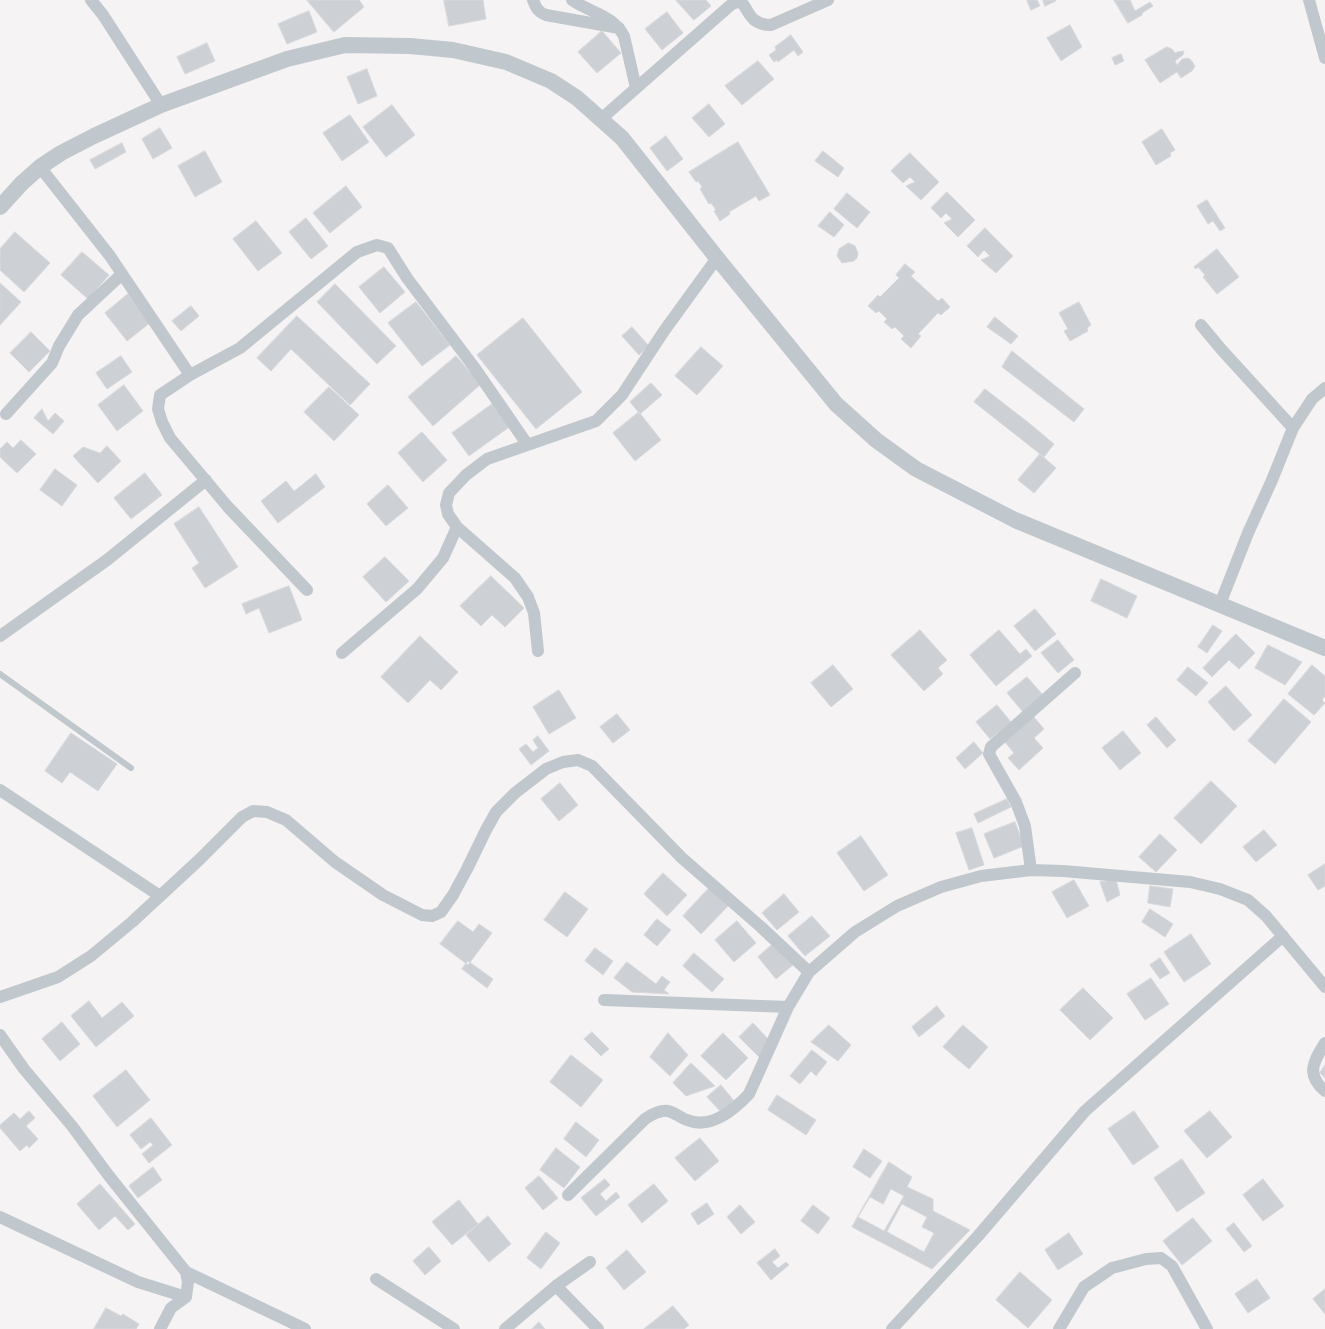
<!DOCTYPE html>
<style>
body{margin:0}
canvas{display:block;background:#f5f3f3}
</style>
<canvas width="1325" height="1329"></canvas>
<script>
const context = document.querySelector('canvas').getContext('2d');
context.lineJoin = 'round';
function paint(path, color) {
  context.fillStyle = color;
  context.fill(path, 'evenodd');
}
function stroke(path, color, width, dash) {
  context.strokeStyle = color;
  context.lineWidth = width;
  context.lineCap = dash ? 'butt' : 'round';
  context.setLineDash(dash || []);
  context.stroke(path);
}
const building = new Path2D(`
 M307 0H359L364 7 334 32Z
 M444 0H483L486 19 449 26Z
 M676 0H706L711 6 694 20Z
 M1027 0H1037L1040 6 1031 10Z
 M1043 0H1055L1056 1 1045 6Z
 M1114 0H1130L1135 11 1150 2 1153 6 1142 13V15L1128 23Z
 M309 11 317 32 287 44 278 24Z
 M667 12 683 33 662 50 645 29Z
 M1070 25 1082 47 1061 61 1047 38Z
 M602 31 621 53 597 73 578 52Z
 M791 35 803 52 798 56 794 50 778 62 777 60 774 62 769 55 776 50 775 47Z
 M207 43 215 61 185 74 177 57Z
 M1167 47 1172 49 1175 53 1177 52 1184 51 1183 55 1175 61 1177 65 1182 59 1188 58 1191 60 1195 66 1192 71 1181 78 1177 72 1160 83 1145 60Z
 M1121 54 1124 61 1115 65 1112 58Z
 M758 61 774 79 742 105 725 86Z
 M367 69 377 96 358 104 347 77Z
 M709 104 725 124 709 137 692 118Z
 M392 105 415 135 386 157 363 127Z
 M350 115 369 142 342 161 323 133Z
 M160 128 172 148 153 159 142 139Z
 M1162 129 1175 150 1170 153 1171 156 1156 165 1142 142Z
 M666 136 683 159 667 171 650 148Z
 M738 142 770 195 759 201 756 196 729 212 730 214 720 221 714 211 716 210 711 203 709 204 700 189 702 187 698 181 696 182 689 172Z
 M122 143 126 152 95 169 90 160Z
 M205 151 222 182 195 197 178 166Z
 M823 151 844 168 838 177 815 161Z
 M910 153 939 182 921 200 906 186 915 182 910 177 903 183 891 171Z
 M346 186 362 207 330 233 313 213Z
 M947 192 975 220 958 237 944 223 952 219 946 213 941 218 931 208Z
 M847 193 870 212 857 228 834 209Z
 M1207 200 1225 228 1220 231 1213 221 1208 224 1197 206Z
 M830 212 844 225 834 237 818 226Z
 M306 218 328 246 311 259 289 232Z
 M256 221 282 253 258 271 233 239Z
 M985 228 1013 256 996 273 981 260 990 256 984 250 978 257 967 246Z
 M15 232 50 263 24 292 0 270V249Z
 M849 243 855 246 858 253 857 258 854 261 842 263 837 256 839 249Z
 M1217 249 1239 277 1217 294 1203 277 1205 275 1198 267 1196 269 1194 267Z
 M82 252 109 275 88 299 61 275Z
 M905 264 915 272 911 276 938 301 942 298 950 307 941 315 938 313 918 334 921 336 911 348 901 339 904 336 895 327 892 329 884 322 887 319 879 311 876 313 868 306 878 295 880 297 899 278 896 275Z
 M384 267 405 292 380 313 359 287Z
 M0 283 21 302 0 325Z
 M335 284 396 346 377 364 317 302Z
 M128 294 151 322 127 341 105 313Z
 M416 302 450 345 422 366 388 323Z
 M1079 302 1091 325 1087 328 1088 331 1070 341 1064 331 1068 329 1059 313Z
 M191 306 199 316 181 331 172 321Z
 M297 316 370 384 350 405 291 349 271 371 257 358Z
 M995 317 1018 336 1011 344 987 327Z
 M523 318 582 392 536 429 477 355Z
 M632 327 649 346 639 355 622 336Z
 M31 332 50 351 29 372 10 353Z
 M701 347 723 366 697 395 675 376Z
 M1012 351 1084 409 1074 422 1002 367Z
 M121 356 132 372 107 389 96 373Z
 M456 356 481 384 433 426 408 397Z
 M651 383 662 395 640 414 630 402Z
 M124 385 143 411 117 431 98 405Z
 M329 387 359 415 334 441 304 412Z
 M985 389 1029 423 1054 444 1044 457 974 402Z
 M495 402 512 425 469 456 452 433Z
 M42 409 48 421 55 413 64 421 53 434 34 418Z
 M639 412 661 440 635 461 613 433Z
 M422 432 447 460 423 482 398 453Z
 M21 440 36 454 17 473 0 457V449L7 442 13 448Z
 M107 446 121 461 98 483 73 456 83 447 100 453Z
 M1040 454 1056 468 1034 493 1018 480Z
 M55 469 77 485 62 506 40 490Z
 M145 473 162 495 131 519 114 498Z
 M316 474 325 487 278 523 261 501 286 481 294 491Z
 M388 485 408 508 386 526 367 504Z
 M199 507 238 567 205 588 192 568 199 563 174 524Z
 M385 557 409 581 386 602 363 577Z
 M491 576 524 608 505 627 492 615 481 626 460 606Z
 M1101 579 1137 596 1127 618 1091 601Z
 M289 586 302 620 269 633 259 608 246 614 242 604Z
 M1035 609 1056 634 1035 651 1014 626Z
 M1213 625 1222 631 1207 653 1198 647Z
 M920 630 947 660 938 668 943 674 924 691 891 655Z
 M999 630 1020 654 1026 649 1032 656 996 686 970 655Z
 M1236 634 1255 653 1239 669 1229 660 1212 677 1203 668Z
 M420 636 458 672 441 690 430 680 408 703 381 677Z
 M1058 640 1074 660 1058 673 1041 653Z
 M1268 645 1302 662 1285 685 1255 668Z
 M833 665 853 689 831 707 811 683Z
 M1312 665 1325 676V696L1322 700 1325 703 1314 715 1288 694Z
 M1188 667 1208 683 1196 696 1177 680Z
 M1027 677 1043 695 1023 712 1007 693Z
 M1226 686 1252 715 1234 731 1208 702Z
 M559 690 576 718 549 734 533 707Z
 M1284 699 1311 722 1275 764 1248 741Z
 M997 705 1011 722 990 739 976 722Z
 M617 714 630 730 613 743 600 727Z
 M1033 716 1044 729 1034 738 1043 748 1019 770 1008 758 1014 753 1004 741Z
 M1156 717 1176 740 1167 748 1147 725Z
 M1123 731 1141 753 1120 770 1102 748Z
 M71 733 117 764 98 791 70 772 62 783 45 771Z
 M538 736 549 751 531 765 519 749 526 744 533 752 538 748 533 740Z
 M974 742 983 753 965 769 956 758Z
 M1211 781 1237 806 1201 844 1174 818Z
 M560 783 578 805 559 821 541 799Z
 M1007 799 1011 807 978 823 974 814Z
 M1015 822 1024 846 994 858 984 834Z
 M972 828 984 865 969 870 956 833Z
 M1264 830 1277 845 1256 862 1243 847Z
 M1160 834 1177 850 1156 872 1139 857Z
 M861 836 888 875 864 891 837 853Z
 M1325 864V886L1318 890 1308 875Z
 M663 873 687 895 667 916 644 894Z
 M1074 880 1089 906 1067 918 1052 892Z
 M1116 880 1120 895 1107 902 1100 882Z
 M1150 886 1173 889 1170 907 1148 903Z
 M710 887 729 905 701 934 683 916Z
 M565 892 588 909 567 937 544 920Z
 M784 894 799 912 777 930 762 913Z
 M1150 909 1173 924 1165 937 1142 922Z
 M812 916 830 936 805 956 788 936Z
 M657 919 671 930 657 946 644 935Z
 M458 921 473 932 479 924 492 933 468 965 440 944Z
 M737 921 756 943 734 962 715 940Z
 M1191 934 1211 964 1184 982 1164 952Z
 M774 943 793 965 776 979 758 957Z
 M595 948 613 961 603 975 585 961Z
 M694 953 724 979 712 992 683 966Z
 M1160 958 1170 973 1160 979 1150 965Z
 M468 961 493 979 487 988 462 969Z
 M627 962 656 984 662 976 670 982 664 990 669 994 632 992 614 978Z
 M1151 978 1169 1004 1145 1020 1127 994Z
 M1083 988 1113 1018 1090 1040 1060 1010Z
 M89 1001 102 1018 122 1002 134 1016 96 1047 71 1016Z
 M937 1006 945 1016 919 1037 912 1027Z
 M62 1022 80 1044 60 1061 42 1039Z
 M753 1023 770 1041 762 1060 739 1037Z
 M829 1025 851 1045 838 1061 811 1042Z
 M963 1025 988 1047 969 1069 943 1047Z
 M592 1032 609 1049 601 1056 584 1039Z
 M668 1033 688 1055 670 1076 650 1057Z
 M723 1033 748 1058 726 1080 701 1056Z
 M812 1050 827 1062 816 1076 811 1071 800 1084 790 1076Z
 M571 1055 603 1080 581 1107 550 1082Z
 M691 1063 715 1086 686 1096 673 1083Z
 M1325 1065V1078L1320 1073Z
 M126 1070 150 1100 117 1127 93 1096Z
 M721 1085 734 1101 721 1112 707 1097Z
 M777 1095 816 1120 806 1135 768 1110Z
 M29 1111 35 1118 26 1126 38 1139 29 1148 27 1145 20 1151 0 1128V1125L14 1113 20 1119Z
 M1134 1111 1159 1147 1133 1165 1108 1129Z
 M1210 1111 1232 1137 1207 1158 1184 1131Z
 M151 1118 172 1145 149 1163 142 1154 153 1145 150 1142 141 1149 130 1135Z
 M576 1122 599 1140 586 1157 564 1139Z
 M700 1138 719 1161 695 1181 675 1158Z
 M556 1148 580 1167 564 1188 540 1170Z
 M864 1149 882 1161 870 1178 853 1167Z
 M1182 1159 1205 1193 1177 1212 1154 1178Z
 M889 1162 912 1177 907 1187 933 1199V1211L970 1230 932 1269 852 1227Z
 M153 1167 162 1180 138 1198 129 1186Z
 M539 1176 558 1198 543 1210 525 1188Z
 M605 1179 610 1185 600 1194 606 1201 616 1192 620 1197 596 1216 581 1198Z
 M1263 1179 1284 1206 1263 1221 1243 1195Z
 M100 1184 135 1224 128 1230 115 1216 99 1230 77 1204Z
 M654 1184 668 1201 642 1223 628 1205Z
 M891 1189 904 1196 884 1231 858 1217 870 1197 883 1204Z
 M459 1200 478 1224 452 1245 432 1222Z
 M707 1203 714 1214 698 1225 691 1214Z
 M902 1204 927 1217 922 1227 934 1233 924 1252 887 1232Z
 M740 1205 755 1222 741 1234 727 1217Z
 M813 1205 830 1218 818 1234 801 1221Z
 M488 1216 511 1244 489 1262 466 1235Z
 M1193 1218 1212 1241 1182 1265 1163 1241Z
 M1234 1223 1252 1246 1244 1252 1226 1229Z
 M546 1232 560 1243 541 1269 527 1258Z
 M1069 1233 1083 1254 1058 1270 1045 1250Z
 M429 1247 441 1261 425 1275 413 1261Z
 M775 1249 780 1256 772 1262 778 1268 786 1262 789 1265 771 1280 757 1263Z
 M627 1250 646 1272 624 1290 606 1268Z
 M1020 1272 1052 1300 1028 1328 996 1300Z
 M1257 1279 1270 1298 1248 1313 1235 1294Z
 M1325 1289V1314L1313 1299Z
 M673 1306 689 1325 684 1329H644Z
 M106 1308 121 1316 123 1314 139 1324 136 1329H94Z
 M539 1322 545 1329H532Z`);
paint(building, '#cdd0d5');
stroke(building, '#d7d9dd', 1);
stroke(new Path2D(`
 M0 674 131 768`), '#c0c8ce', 6);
stroke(new Path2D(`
 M91 0 103 15 161 105
 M533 0C536 8 538 12 546 15L619 28
 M572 0C591 13 613 15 624 36L636 88
 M1309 0 1325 58
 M601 119 725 10C728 7 734 2 739 2 749 4 746 25 771 25L828 0
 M40 167 110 256 190 375
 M1201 325 1221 349 1293 428
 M6 414 52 363 59 346 78 315 122 274
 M307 590 228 507 170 438 162 422 158 409 160 395 190 375 240 348 357 252 377 245 388 248 407 278 474 367 527 444
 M1220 604 1248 533 1272 480 1293 428 1312 399 1325 388
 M0 636 107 560 206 480
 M538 651 534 613 528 597 515 578 457 527 448 514 446 505 449 493 466 475 487 459 596 421 622 395 664 331 717 258
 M342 653 417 589 443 558 457 527
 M0 790 160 896
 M1031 870 1025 826 1016 802 989 754 991 747 1075 673
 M0 997 58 977 91 956 132 922 199 860 242 817 253 811 267 812 286 820 335 862 383 895 422 915 432 916 441 912 453 895 467 869 486 830 496 812 515 793 546 769 563 762 578 760 592 766 682 858 761 927 809 972
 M604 1000 788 1007
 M0 1035 24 1069 72 1126 109 1176 186 1272 188 1282 186 1297 171 1308 160 1329
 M1325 1043C1314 1061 1305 1074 1325 1091
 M568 1195 645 1119C651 1115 660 1110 668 1111 674 1112 681 1118 687 1120 711 1130 734 1110 749 1094L788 1007 809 972 855 932 897 906 941 887 981 876 1031 870 1063 871 1190 882 1220 889 1248 900 1266 916 1325 987
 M0 1217 138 1282 186 1297
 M186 1272 305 1329
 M376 1279 454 1329
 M556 1286 598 1329
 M505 1329 556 1286 590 1262
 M892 1329 978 1236 1085 1111 1283 936
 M1059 1329 1084 1287 1112 1268 1146 1259 1161 1258 1172 1266 1207 1329`), '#c0c8ce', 12);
stroke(new Path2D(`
 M0 207 22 183 40 167 61 153 94 136 161 105 287 59 345 45 410 46 453 50 506 62 551 81 577 98 622 138 717 258 836 404 876 440 916 469 1015 520 1325 648`), '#c0c8ce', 16);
</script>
